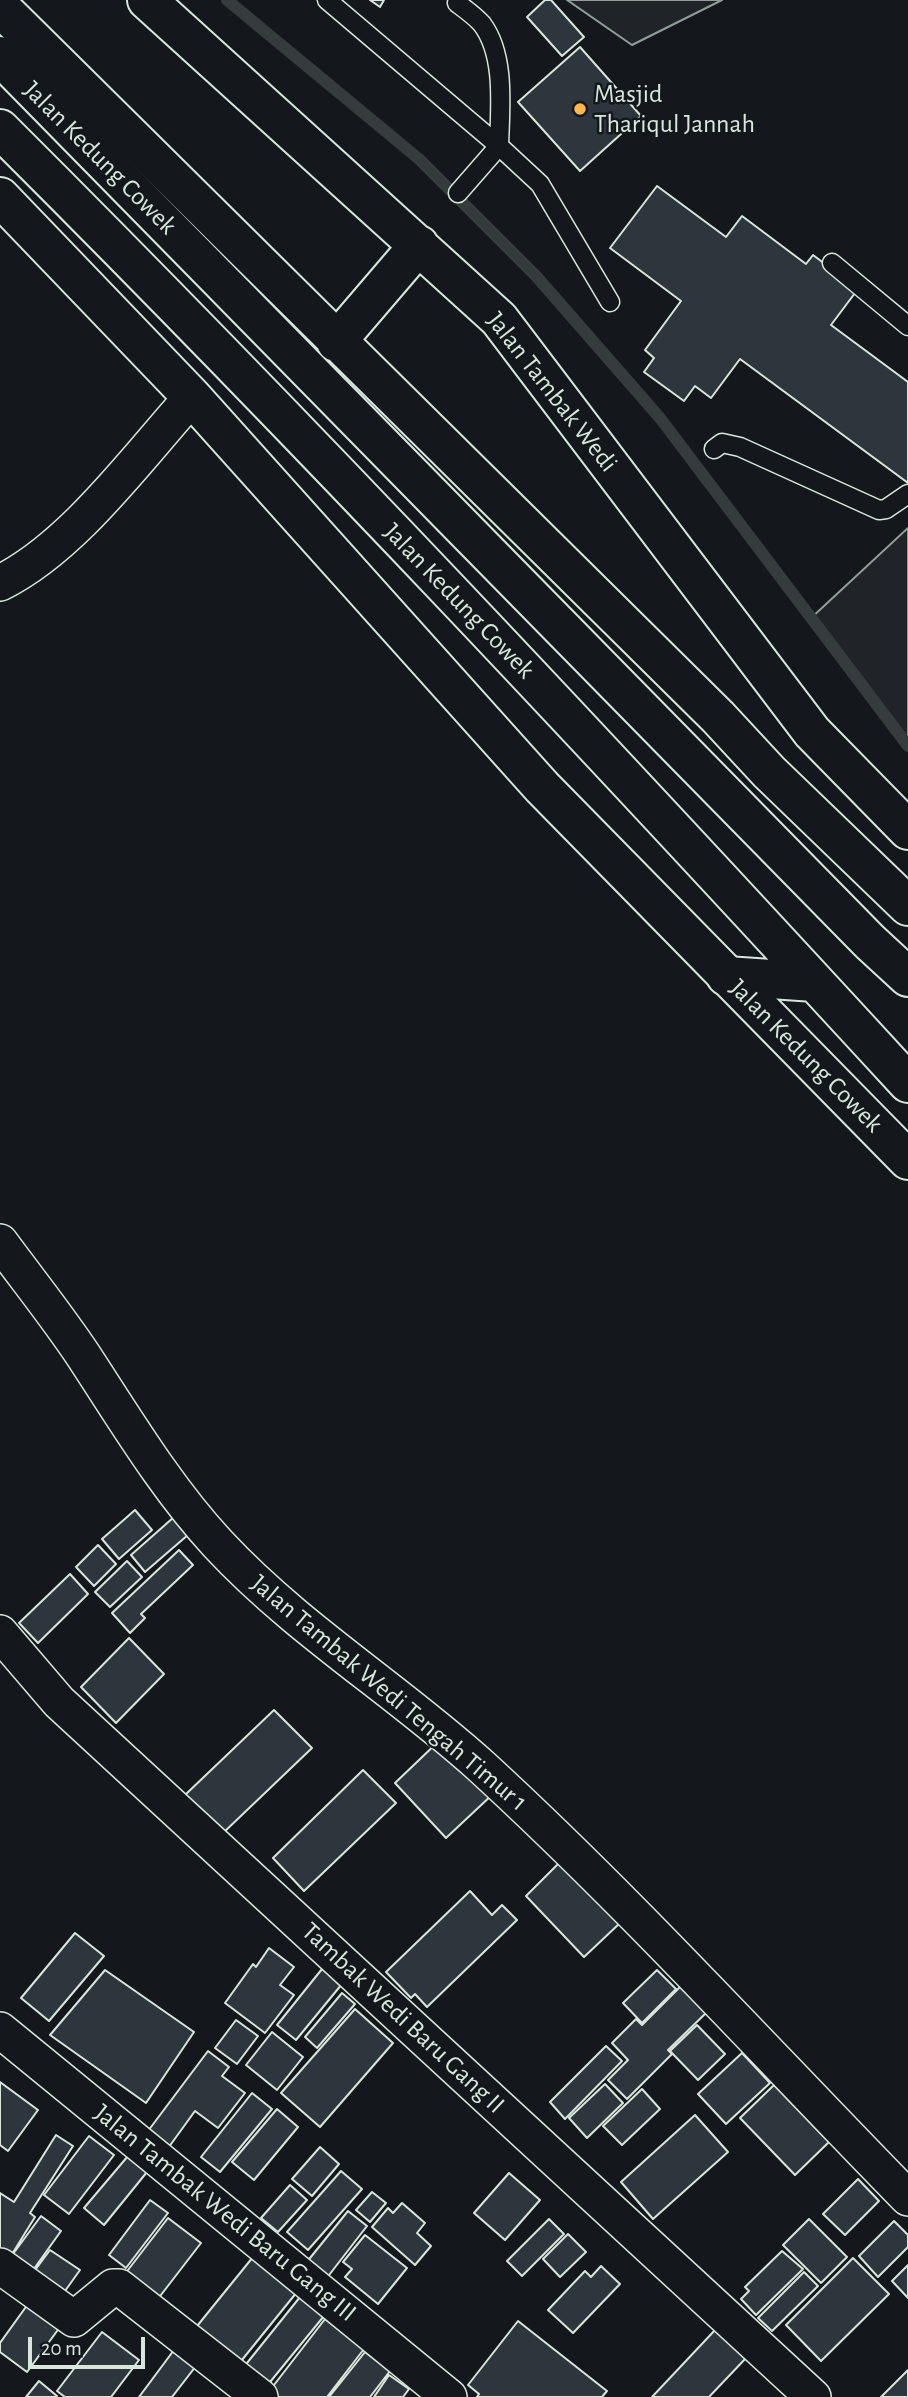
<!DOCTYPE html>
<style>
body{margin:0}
#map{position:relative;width:908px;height:2397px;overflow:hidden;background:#14181c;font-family:"Alegreya Sans",sans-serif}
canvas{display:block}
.scale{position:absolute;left:28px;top:2337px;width:117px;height:32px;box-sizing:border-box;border:4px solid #d8e6dc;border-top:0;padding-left:9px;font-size:21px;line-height:24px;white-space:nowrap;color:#d8e6dc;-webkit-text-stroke:5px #14181c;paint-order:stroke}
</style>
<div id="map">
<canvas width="908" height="2397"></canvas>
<div class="scale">20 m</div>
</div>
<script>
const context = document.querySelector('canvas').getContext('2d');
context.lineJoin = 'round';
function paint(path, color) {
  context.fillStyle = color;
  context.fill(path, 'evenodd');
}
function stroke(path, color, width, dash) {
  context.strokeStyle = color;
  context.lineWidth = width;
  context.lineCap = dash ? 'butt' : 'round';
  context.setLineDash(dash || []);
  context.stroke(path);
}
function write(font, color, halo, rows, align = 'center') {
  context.font = font + ' "Alegreya Sans",sans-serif';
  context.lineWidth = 5;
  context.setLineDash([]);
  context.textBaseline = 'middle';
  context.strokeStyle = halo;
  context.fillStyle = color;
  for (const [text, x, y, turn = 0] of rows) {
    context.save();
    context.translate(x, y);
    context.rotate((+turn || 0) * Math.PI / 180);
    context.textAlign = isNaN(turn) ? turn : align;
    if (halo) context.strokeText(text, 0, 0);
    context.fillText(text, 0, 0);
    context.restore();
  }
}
const green = new Path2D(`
 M567 0H722L632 45Z
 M908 528V746L810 619Z`);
paint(green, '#202428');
stroke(green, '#939e99', 2);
stroke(new Path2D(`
 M227 0 419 159 536 276 660 418 908 746`), '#363b3e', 12);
const building = new Path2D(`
 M370 0H384L380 7Z
 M545 0H551L584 37 562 56 527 17Z
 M580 47 641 116 580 171 518 102Z
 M657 186 726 237 742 216 806 264 813 255 858 289 831 325 908 382V483L740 359 711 398 695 386 684 401 644 372 654 358 645 350 681 301 610 248Z
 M135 1510 152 1530 119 1559 102 1539Z
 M174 1517 189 1534 145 1572 131 1555Z
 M98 1545 116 1564 94 1586 76 1567Z
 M179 1550 193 1565 141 1614 145 1618 130 1633 112 1613Z
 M127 1561 142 1577 110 1607 95 1592Z
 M70 1574 88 1594 38 1643 19 1623Z
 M129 1638 164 1674 116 1723 81 1687Z
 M274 1710 312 1748 222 1834 185 1795Z
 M442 1738 494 1793 446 1838 395 1783Z
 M363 1770 396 1803 304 1891 273 1858Z
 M560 1862 620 1923 584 1957 526 1896Z
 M470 1891 492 1915 502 1905 517 1920 427 2007 415 1994 411 1998 386 1972Z
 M75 1933 104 1956 49 2021 21 1998Z
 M269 1948 294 1967 280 1985 294 1995 265 2033 225 2003 253 1964 256 1967Z
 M322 1969 342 1984 296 2040 277 2025Z
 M105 1970 194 2032 146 2103 50 2035Z
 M657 1970 676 1989 642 2023 623 2003Z
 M680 1987 706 2013 668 2050 672 2054 627 2099 608 2080 628 2060 612 2043 636 2019 642 2025Z
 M342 1993 355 2004 317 2048 305 2037Z
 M355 2009 393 2043 320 2127 281 2093Z
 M236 2020 258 2036 237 2064 215 2048Z
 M697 2025 725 2054 698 2080 670 2051Z
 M272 2032 303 2057 277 2090 246 2065Z
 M606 2046 622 2061 565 2119 550 2102Z
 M208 2051 229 2067 222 2076 245 2093 218 2128 195 2111 166 2151 145 2135Z
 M742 2053 770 2083 726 2124 698 2094Z
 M0 2082 38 2110 8 2151 0 2145Z
 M605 2084 623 2103 587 2138 569 2118Z
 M774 2085 829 2142 795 2175 740 2118Z
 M642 2089 660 2109 622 2145 603 2126Z
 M252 2093 272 2109 220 2172 201 2157Z
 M277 2109 298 2127 254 2180 232 2162Z
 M695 2115 728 2152 653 2219 621 2182Z
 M56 2135 73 2146 30 2213 35 2217 9 2259 0 2253V2193L14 2202Z
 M89 2136 114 2155 69 2214 44 2195Z
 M320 2147 339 2164 312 2196 292 2179Z
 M128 2156 147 2172 104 2225 84 2208Z
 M341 2171 362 2189 308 2250 287 2232Z
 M509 2173 540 2200 505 2240 474 2213Z
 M858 2179 879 2201 845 2235 823 2214Z
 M290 2185 307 2200 278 2232 261 2218Z
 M372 2192 386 2203 370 2222 356 2210Z
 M150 2200 168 2213 126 2268 109 2255Z
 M402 2203 425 2223 417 2233 431 2246 415 2265 372 2227 388 2208 393 2213Z
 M348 2211 367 2226 326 2279 306 2263Z
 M41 2216 61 2231 31 2273 10 2258Z
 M168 2218 201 2243 154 2304 121 2279Z
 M549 2219 564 2234 522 2276 507 2261Z
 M809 2219 847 2257 821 2283 783 2245Z
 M894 2221 908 2235V2247L878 2277 859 2256Z
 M568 2234 586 2252 560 2277 543 2259Z
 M365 2235 407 2268 378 2304 345 2277 352 2269 343 2262Z
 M50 2250 80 2270 60 2298 30 2277Z
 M782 2251 803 2269 756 2315 741 2299 749 2291 745 2287Z
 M253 2257 297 2292 233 2371 189 2336Z
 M853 2258 889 2294 821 2361 786 2325Z
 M908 2265V2298L892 2281Z
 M601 2266 620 2284 573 2333 548 2310 585 2271 591 2277Z
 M804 2272 818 2286 772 2331 758 2318Z
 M300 2297 324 2316 266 2387 243 2368Z
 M28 2304 60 2327 27 2372 0 2352V2343Z
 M325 2319 364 2349 327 2397H271L267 2394Z
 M518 2321 607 2391 602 2397H477L479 2394 468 2385Z
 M716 2329 746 2358 709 2397H652Z
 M102 2332 139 2360 111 2397H65L57 2391Z
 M174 2350 196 2366 172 2397H139Z
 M365 2352 390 2371 370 2397H329Z
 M908 2370V2397H881Z
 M389 2375 409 2389 403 2397H374Z
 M39 2381 57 2396 56 2397H26Z`);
paint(building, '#2c363c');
stroke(building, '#d8e6dc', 2);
const lane = new Path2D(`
 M327 0 499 146 458 193
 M457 3C465 9 475 16 482 24 506 56 500 108 499 146L540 184 610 302
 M832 263 908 326
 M714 449 722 443 740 447 879 510 886 509 908 494`);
const street = new Path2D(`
 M0 583C73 547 137 458 192 397
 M0 1242C28 1280 57 1316 83 1355 125 1419 166 1488 218 1544 297 1629 397 1690 482 1767 631 1904 767 2054 908 2198
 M0 1633 59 1702 813 2397
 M0 2030 449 2397
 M0 2266 74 2319 113 2287H119L260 2397`);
const secondary = new Path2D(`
 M147 0 499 319 812 732 908 830
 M0 7 718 717 769 772 908 906
 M0 197 192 397 542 787 908 1160
 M336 342 419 245`);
const highway = new Path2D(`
 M0 56 870 942 908 977
 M0 129C311 439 611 760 908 1083
 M726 976 815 982`);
stroke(lane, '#d8e6dc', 21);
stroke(street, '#d8e6dc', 38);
stroke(secondary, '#d8e6dc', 42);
stroke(highway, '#d8e6dc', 42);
stroke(lane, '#14181c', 18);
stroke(street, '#14181c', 35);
stroke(secondary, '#14181c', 38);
stroke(highway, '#14181c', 38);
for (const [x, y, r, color] of [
 [580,109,7,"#ffb74d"]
]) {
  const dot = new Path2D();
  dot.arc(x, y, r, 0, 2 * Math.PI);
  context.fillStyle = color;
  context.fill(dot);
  stroke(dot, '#14181c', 2.5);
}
write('26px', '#d8e6dc', '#14181c', [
 ["Masjid",594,94],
 ["Thariqul Jannah",594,124]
], 'left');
write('26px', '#d8e6dc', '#14181c', [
 ["Jalan Kedung Cowek",100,158,45],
 ["Jalan Tambak Wedi",552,392,52],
 ["Jalan Kedung Cowek",459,601,46],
 ["Jalan Kedung Cowek",806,1056,45],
 ["Jalan Tambak Wedi Tengah Timur 1",389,1693,40],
 ["Tambak Wedi Baru Gang II",403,2018,43],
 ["Jalan Tambak Wedi Baru Gang III",225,2213,39]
]);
</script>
